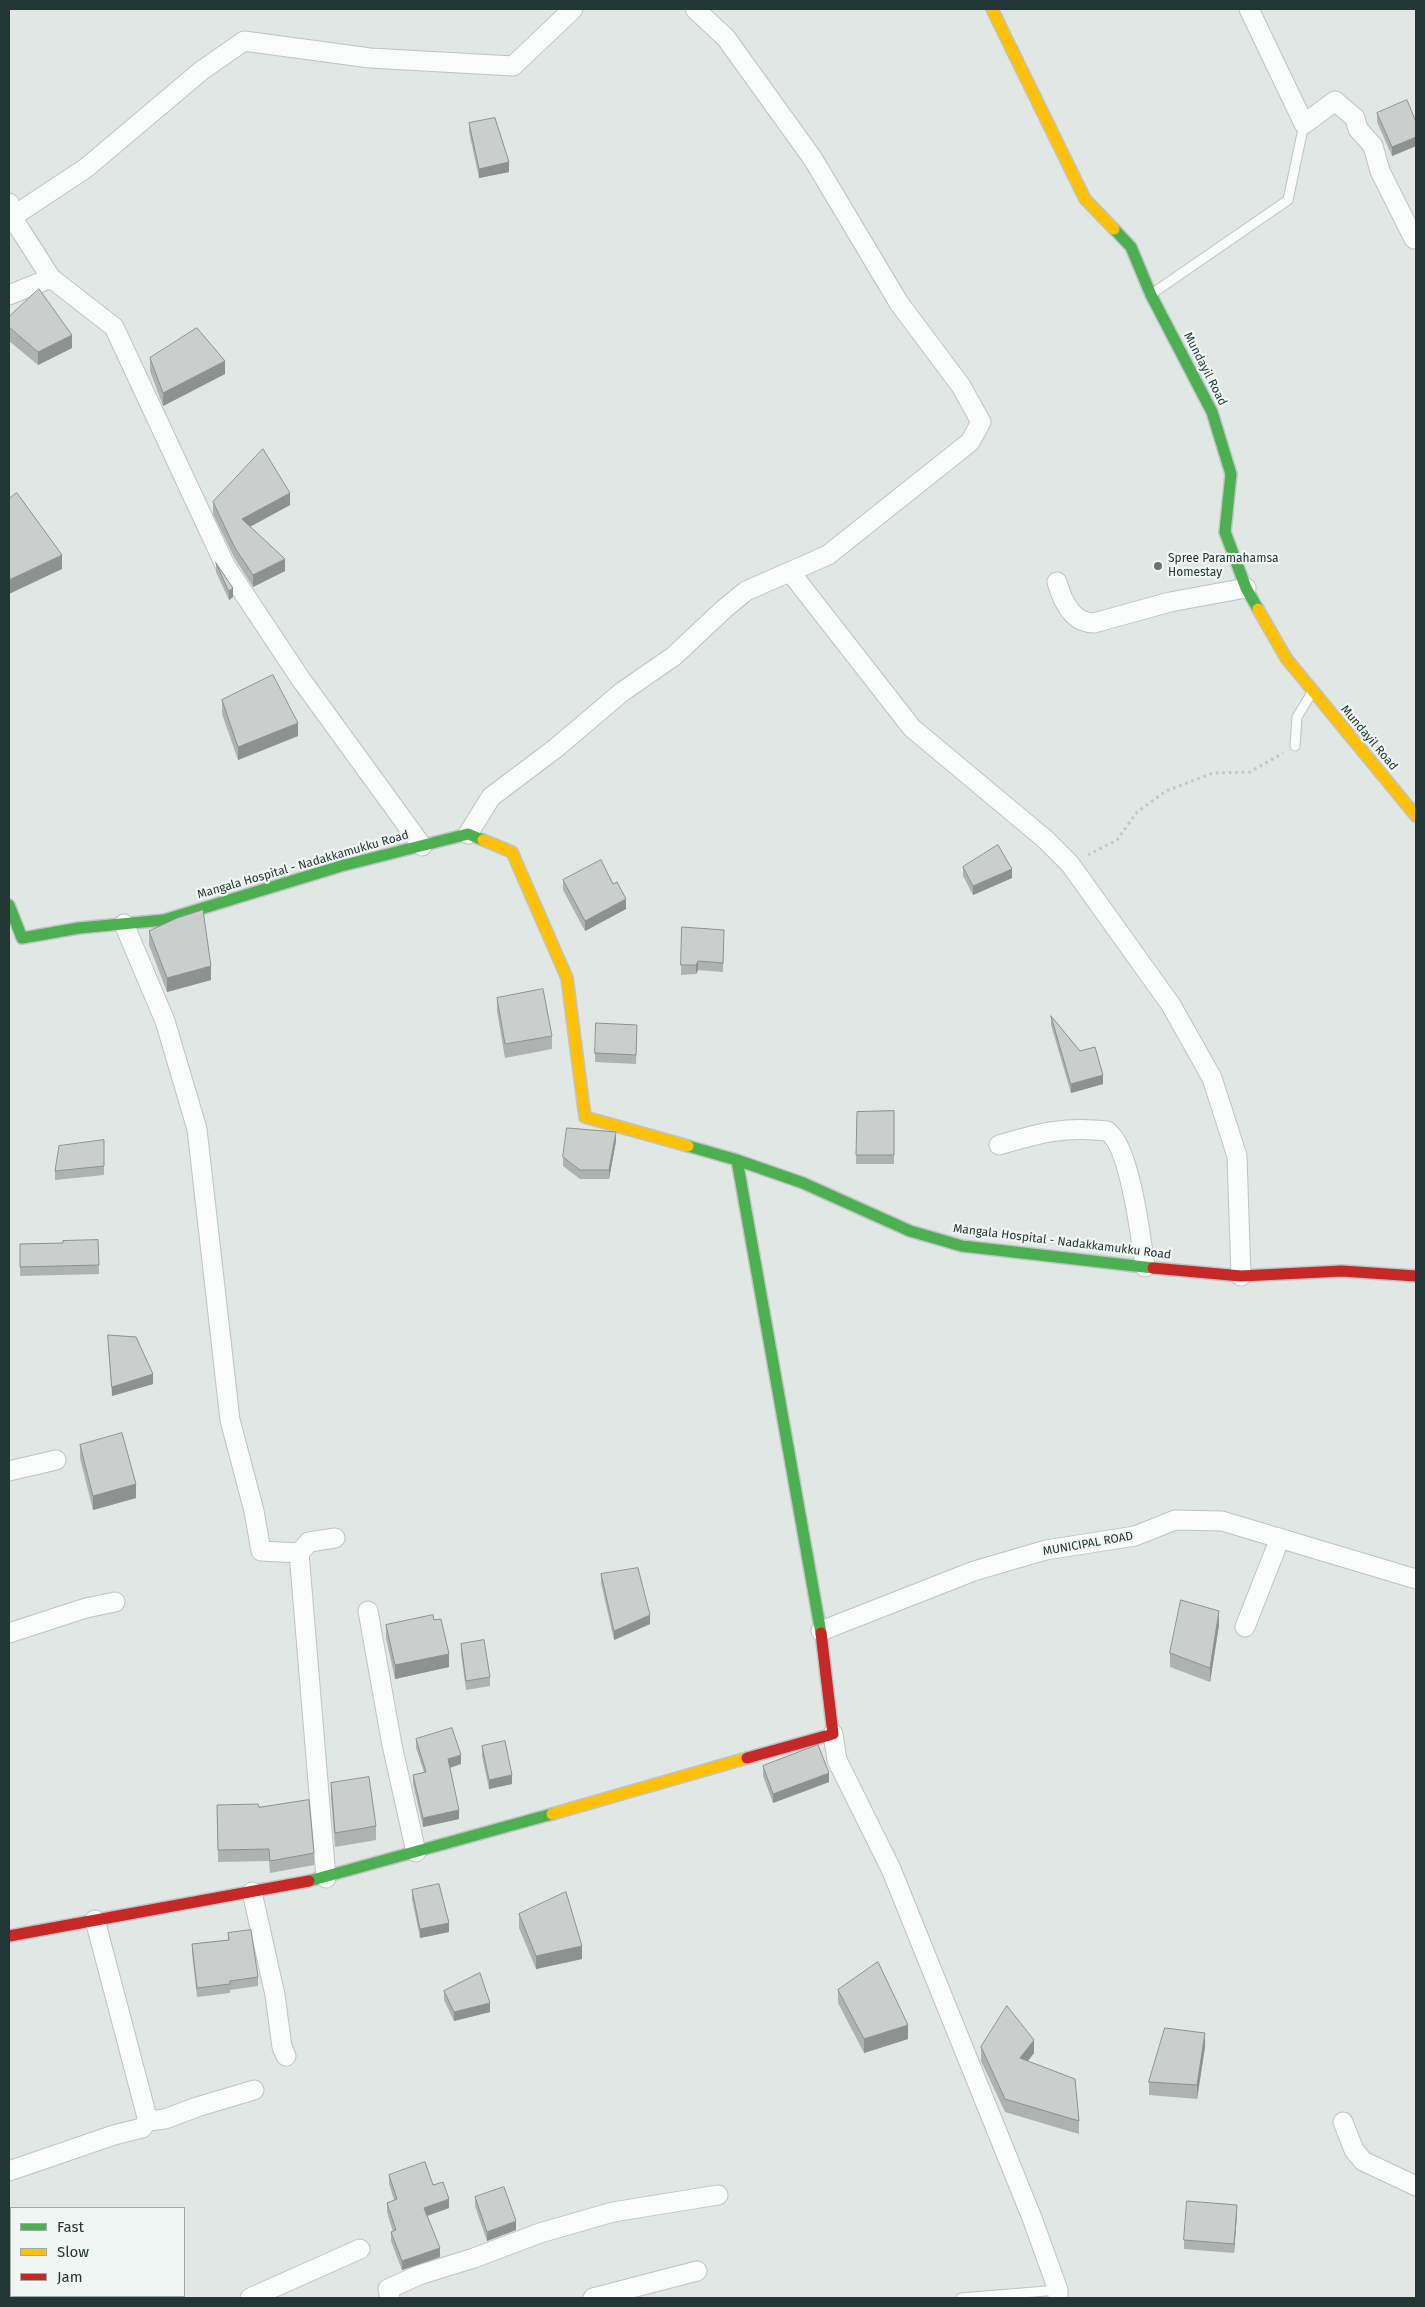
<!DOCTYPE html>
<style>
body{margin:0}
#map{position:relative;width:1425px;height:2307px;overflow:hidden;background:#e1e7e5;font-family:"Fira Sans",sans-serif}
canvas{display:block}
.frame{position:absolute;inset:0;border:10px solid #223735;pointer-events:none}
.legend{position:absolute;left:10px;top:2207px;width:175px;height:90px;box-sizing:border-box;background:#eff6f4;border:1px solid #9daaa8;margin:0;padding:6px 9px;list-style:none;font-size:15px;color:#223735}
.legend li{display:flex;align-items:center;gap:10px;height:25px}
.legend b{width:25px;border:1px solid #9daaa8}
</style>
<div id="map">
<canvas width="1425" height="2307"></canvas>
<div class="frame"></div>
<ul class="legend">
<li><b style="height:6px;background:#4caf50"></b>Fast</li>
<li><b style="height:6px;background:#ffc107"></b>Slow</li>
<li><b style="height:6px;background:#c62828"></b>Jam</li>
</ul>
</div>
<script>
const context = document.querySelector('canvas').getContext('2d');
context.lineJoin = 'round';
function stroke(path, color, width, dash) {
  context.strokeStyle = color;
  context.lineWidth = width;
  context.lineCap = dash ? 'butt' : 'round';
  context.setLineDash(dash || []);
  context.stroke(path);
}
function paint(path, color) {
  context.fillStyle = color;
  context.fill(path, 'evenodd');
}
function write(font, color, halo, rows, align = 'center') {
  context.font = font + ' "Fira Sans",sans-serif';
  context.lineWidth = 4.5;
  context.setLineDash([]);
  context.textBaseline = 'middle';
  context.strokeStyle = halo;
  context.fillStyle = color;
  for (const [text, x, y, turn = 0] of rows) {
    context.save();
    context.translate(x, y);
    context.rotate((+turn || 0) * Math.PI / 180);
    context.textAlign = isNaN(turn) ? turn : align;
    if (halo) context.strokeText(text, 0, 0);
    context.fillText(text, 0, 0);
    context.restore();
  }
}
const lane = new Path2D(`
 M1153 293 1288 200 1304 124
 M1295 746 1297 717 1311 694
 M961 2298 1058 2290`);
const street = new Path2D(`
 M1249 9 1304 124 1335 101 1355 118 1358 129 1373 146 1380 171 1414 239 1416 238
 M9 203 12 217 86 168 201 71 244 41 370 58 513 66 573 9
 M12 217 51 278
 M9 295 51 278 114 327 225 565 300 678 422 846
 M791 573 912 728 1045 839 1070 864 1171 1005 1212 1078 1237 1156 1241 1276
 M1057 582C1062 600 1072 623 1094 623L1170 602 1246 588
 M468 834 491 797 556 748 622 692 674 656 724 609 746 591 828 555 970 442 981 422 961 386 899 303 813 159 726 38 695 9
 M124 924 165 1021 197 1129 230 1420 254 1511 261 1551 299 1553
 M999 1145C1039 1133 1065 1126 1107 1131 1130 1145 1141 1239 1145 1267
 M9 1471 56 1460
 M368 1611 392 1745 416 1852
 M1245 1627 1280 1538
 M821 1631 974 1571 1046 1550 1135 1536 1175 1520 1222 1521 1416 1579
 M9 1633 86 1608 115 1602
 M833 1734 837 1760 891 1869 1032 2218 1058 2290V2298
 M326 1878 299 1553 309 1542 335 1538
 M252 1892 275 1995 282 2047 286 2056
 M148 2121 165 2119 197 2107 254 2090
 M1343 2122 1354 2150 1363 2161 1416 2186
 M9 2171 114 2135 142 2128 148 2121 95 1920
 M250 2298 360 2249
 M390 2298 388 2289 419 2275 474 2258 540 2233 613 2212 718 2195
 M593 2298 697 2271`);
const fast = new Path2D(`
 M1114 229 1131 247 1151 295 1212 412 1231 474 1225 532 1246 588 1258 609
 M9 905 22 938 79 928 164 920 341 866 468 834 483 840
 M688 1146 737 1160 803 1183 910 1231 962 1246 1153 1268
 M737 1160 821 1633
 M309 1881 552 1814`);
const slow = new Path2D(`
 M992 9 1085 199 1114 229
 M1258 609 1286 658 1416 816
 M483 840 512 852 567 978 585 1117 688 1146
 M552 1814 747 1758`);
const jam = new Path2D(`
 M1153 1268 1241 1276 1342 1271 1416 1276
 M747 1758 833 1734 821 1633
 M9 1936 309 1881`);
stroke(lane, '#bec4c2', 11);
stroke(street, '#bec4c2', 21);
stroke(fast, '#bec5c3', 14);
stroke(slow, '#bec5c3', 14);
stroke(jam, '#bec5c3', 14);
stroke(new Path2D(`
 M1088 855 1117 840 1137 812 1166 791 1213 773 1250 772 1283 753`), '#bfc7c5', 3, [2.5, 4]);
stroke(lane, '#fafbfb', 9);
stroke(street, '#fafbfb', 19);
stroke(fast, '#4caf50', 11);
stroke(slow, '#ffc107', 11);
stroke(jam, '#c62828', 11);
paint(new Path2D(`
 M479 9H499V10Z
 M1377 113 1416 122V146L1392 156 1377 122Z
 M469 123 509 172 479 178 469 132Z
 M9 317 72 348 38 365 9 341Z
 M150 358 225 374 163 406 150 371Z
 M213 502 290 505 250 527 285 571 253 587 235 559 213 514Z
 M216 563 233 597 229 600 216 572Z
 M222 700 298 736 238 760 222 714Z
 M963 867 1012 878 973 895 963 876Z
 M563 880 626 909 585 931 563 890Z
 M682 927 724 930 723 972 698 970 696 974 681 975Z
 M149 931 211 980 167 992 149 945Z
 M497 998 552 1036V1049L505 1058 497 1011Z
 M1051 1016 1080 1051 1103 1084 1071 1093 1051 1025Z
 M637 1034 636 1064 595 1062V1053Z
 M894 1111V1164H856L857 1112Z
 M104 1140V1175L55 1180V1171Z
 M616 1141 609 1179H580L563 1166V1157Z
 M98 1240 99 1274 20 1276V1244L63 1243Z
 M108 1335 153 1384 112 1396Z
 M80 1445 136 1498 93 1510 80 1458Z
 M601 1574 650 1624 614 1640 601 1583Z
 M434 1620 449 1667 395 1679 386 1638V1625Z
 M1219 1625 1210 1682 1170 1667V1653Z
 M461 1644 490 1677V1686L466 1690 461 1653Z
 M416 1739 461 1764 450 1768 459 1819 423 1827 413 1784V1775L424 1772 416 1748Z
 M482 1746 512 1784 489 1789 482 1756Z
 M763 1766 829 1782 773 1803 763 1776Z
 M331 1783 376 1826V1840L335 1847 331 1797Z
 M217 1805 259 1807 314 1853V1865L270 1873 269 1861 218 1862Z
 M412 1890 449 1932 420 1938 412 1899Z
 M519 1914 582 1959 536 1969 519 1928Z
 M228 1933 258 1977V1986L230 1990V1993L197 1997 192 1953V1944L228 1940Z
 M838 1990 908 2039 864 2053 838 2003Z
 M444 1991 490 2012 454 2021 444 2000Z
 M981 2047 1034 2053 1028 2061 1079 2121V2134L1005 2112 981 2061Z
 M1205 2047 1197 2099 1149 2095V2082Z
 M389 2175 433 2185 449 2208 427 2216 440 2257 402 2270 391 2241V2232H393L387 2212V2203L394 2200 389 2184Z
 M475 2197 516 2230 487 2241 475 2206Z
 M1237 2214 1234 2253 1184 2249V2240Z`), '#aeb2b1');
paint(new Path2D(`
 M1416 137V146L1392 156V147Z
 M509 162V172L479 178V169Z
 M72 335V348L38 365V352Z
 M225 361V374L163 406V393Z
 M290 493V505L242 531V519Z
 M62 555V569L9 594V580Z
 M285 559V571L253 587V575Z
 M233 588V597L229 600V591Z
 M298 723V736L238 760V747Z
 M1012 869V878L973 895V886Z
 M626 899V909L585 931V921Z
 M698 961V970L696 974V965Z
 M211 966V980L167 992V978Z
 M1103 1075V1084L1071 1093V1084Z
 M616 1132V1141L609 1179V1170Z
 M153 1374V1384L112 1396V1387Z
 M136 1484V1498L93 1510V1496Z
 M1219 1611V1625L1210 1682V1668Z
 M650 1615V1624L614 1640V1631Z
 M449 1654V1667L395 1679V1665Z
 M461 1755V1764L448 1768V1759Z
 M829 1773V1782L773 1803V1794Z
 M512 1775V1784L489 1789V1780Z
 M459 1810V1819L423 1827V1818Z
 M449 1923V1932L420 1938V1929Z
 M582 1946V1959L536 1969V1956Z
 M490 2003V2012L454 2021V2012Z
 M908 2025V2039L864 2053V2039Z
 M1205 2033V2047L1197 2099V2085Z
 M1034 2040V2053L1020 2071V2058Z
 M449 2199V2208L424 2217V2208Z
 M1237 2205V2214L1234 2253V2244Z
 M516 2221V2230L487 2241V2232Z
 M440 2248V2257L402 2270V2261Z`), '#8d9190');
const building = new Path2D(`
 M1407 100 1416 122V137L1392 147 1377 113Z
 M495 118 509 162 479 169 469 123Z
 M39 289 72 335 38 352 9 327V317Z
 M197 328 225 361 163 393 150 358Z
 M263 449 290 493 242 519 285 559 253 575 235 548 213 502Z
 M17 493 62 555 9 580V499Z
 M216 563 233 588 229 591Z
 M273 675 298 723 238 747 222 700Z
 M998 845 1012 869 973 886 963 867Z
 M601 860 613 884 617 882 626 899 585 921 563 880Z
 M203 910 211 966 167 978 149 931 177 918Z
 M682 927 724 930 723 963 698 961 696 965H681Z
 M543 989 552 1036 505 1044 497 998Z
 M1051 1016 1080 1051 1095 1047 1103 1075 1071 1084Z
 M596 1023 637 1025 636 1055 595 1053Z
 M894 1111V1155H856L857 1112Z
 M567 1128 616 1132 609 1170H580L563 1157Z
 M104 1140V1166L55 1171 59 1146Z
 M98 1240 99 1265 20 1267V1244L63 1243V1241Z
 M108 1335 136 1337 153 1374 112 1387Z
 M122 1433 136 1484 93 1496 80 1445Z
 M638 1568 650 1615 614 1631 601 1574Z
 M1181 1600 1219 1611 1210 1668 1170 1653Z
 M433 1615 434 1620 441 1619 449 1654 395 1665 386 1625Z
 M484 1640 490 1677 466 1681 461 1644Z
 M452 1728 461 1755 448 1759 459 1810 423 1818 413 1775 426 1772 416 1739Z
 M505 1741 512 1775 489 1780 482 1746Z
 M818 1745 829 1773 773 1794 763 1766Z
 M369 1777 376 1826 335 1833 331 1783Z
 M309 1800 314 1853 270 1861 269 1849 218 1850 217 1805 258 1804 259 1807Z
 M439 1884 449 1923 420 1929 412 1890Z
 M566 1892 582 1946 536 1956 519 1914Z
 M251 1930 258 1977 230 1981V1984L197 1988 192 1944 229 1940 228 1933Z
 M878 1962 908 2025 864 2039 838 1990Z
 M480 1973 490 2003 454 2012 444 1991Z
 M1007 2006 1034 2040 1020 2058 1075 2079 1079 2121 1005 2099 981 2047Z
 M1165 2028 1205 2033 1197 2085 1149 2082Z
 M425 2162 433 2185 443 2182 449 2199 424 2208 440 2248 402 2261 391 2232 396 2230 387 2203 397 2199 389 2175Z
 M504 2187 516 2221 487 2232 475 2197Z
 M1187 2201 1237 2205 1234 2244 1184 2240Z`);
paint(building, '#cacfce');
stroke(building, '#8d9190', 1);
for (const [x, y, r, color] of [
 [1158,566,5,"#657573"]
]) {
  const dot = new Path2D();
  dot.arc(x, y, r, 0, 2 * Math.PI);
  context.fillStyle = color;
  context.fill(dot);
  stroke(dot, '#eff6f4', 2);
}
write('12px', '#223735', '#eff6f4', [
 ["Mundayil Road",1205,369,63],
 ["Mundayil Road",1369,738,50],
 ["Mangala Hospital - Nadakkamukku Road",303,865,-16],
 ["Mangala Hospital - Nadakkamukku Road",1062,1242,7],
 ["MUNICIPAL ROAD",1088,1544,-10]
]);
write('12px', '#223735', '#eff6f4', [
 ["Spree Paramahamsa",1168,559],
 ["Homestay",1168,573]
], 'left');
</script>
